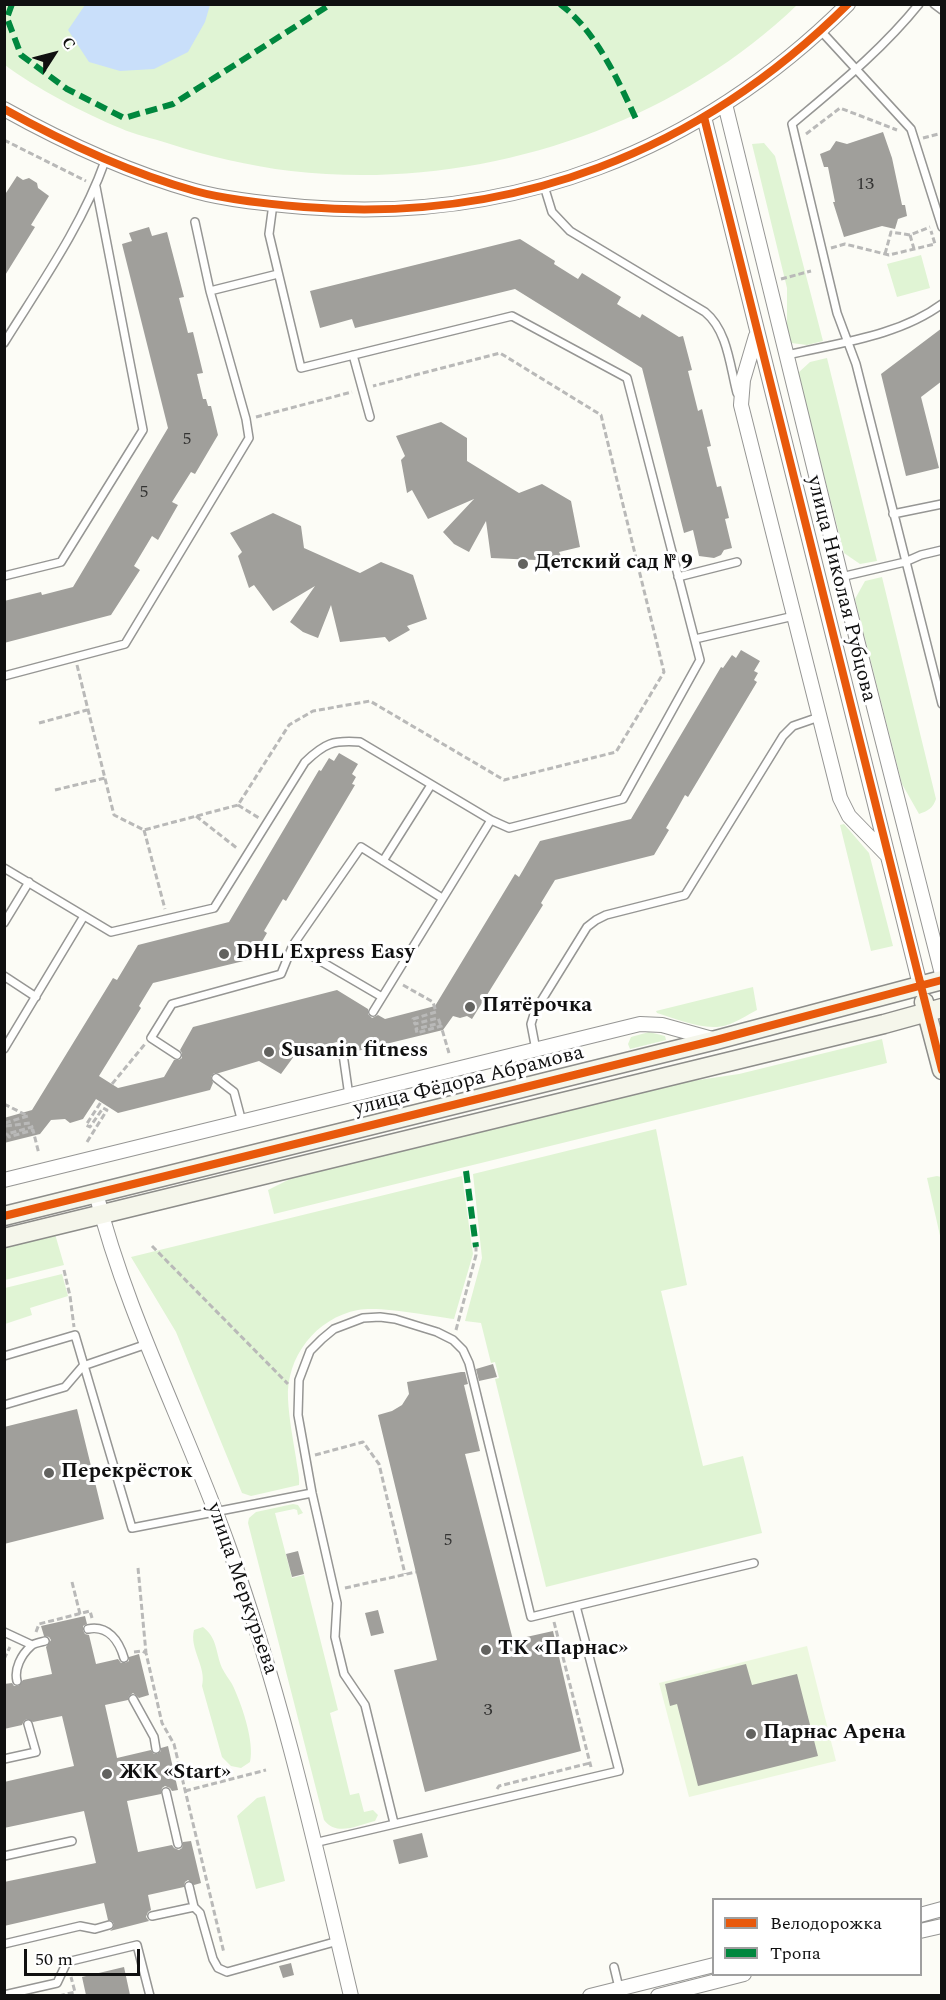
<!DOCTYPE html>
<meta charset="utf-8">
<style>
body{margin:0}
#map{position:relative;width:946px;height:2000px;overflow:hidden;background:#fcfcf6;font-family:Spectral,serif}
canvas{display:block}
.frame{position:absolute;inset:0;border:6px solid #101010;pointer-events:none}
.legend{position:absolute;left:712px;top:1898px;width:210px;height:78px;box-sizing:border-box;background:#fff;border:2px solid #9f9f9f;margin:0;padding:8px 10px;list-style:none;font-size:18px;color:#101010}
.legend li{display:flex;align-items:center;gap:12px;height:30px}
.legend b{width:30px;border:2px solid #9f9f9f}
.north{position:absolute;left:24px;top:24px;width:60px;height:60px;-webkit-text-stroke:4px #fff;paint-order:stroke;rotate:54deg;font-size:16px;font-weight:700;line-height:24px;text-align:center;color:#101010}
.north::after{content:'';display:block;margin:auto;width:21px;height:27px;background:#101010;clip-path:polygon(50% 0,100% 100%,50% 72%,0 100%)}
.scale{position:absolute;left:24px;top:1949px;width:116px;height:27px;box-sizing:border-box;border:3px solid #101010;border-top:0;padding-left:8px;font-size:18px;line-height:21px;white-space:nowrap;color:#101010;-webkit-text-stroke:4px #fff;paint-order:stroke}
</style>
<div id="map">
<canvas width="946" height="2000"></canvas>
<div class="frame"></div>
<ul class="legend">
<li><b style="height:8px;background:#e8590c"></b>Велодорожка</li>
<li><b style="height:8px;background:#00873e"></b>Тропа</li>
</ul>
<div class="north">С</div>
<div class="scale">50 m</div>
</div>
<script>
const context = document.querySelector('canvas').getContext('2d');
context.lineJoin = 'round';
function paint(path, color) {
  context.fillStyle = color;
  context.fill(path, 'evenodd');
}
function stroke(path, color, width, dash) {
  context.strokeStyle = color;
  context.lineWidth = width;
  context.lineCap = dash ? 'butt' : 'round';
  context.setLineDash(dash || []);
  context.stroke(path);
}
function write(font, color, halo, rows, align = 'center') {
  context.font = font + ' Spectral,serif';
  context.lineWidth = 6;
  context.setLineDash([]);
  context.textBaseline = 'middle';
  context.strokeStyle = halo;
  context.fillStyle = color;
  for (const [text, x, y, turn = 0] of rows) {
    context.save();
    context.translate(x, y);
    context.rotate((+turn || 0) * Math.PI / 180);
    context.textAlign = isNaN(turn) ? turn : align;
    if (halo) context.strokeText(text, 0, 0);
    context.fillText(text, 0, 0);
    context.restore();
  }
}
paint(new Path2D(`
 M4 5H797C666 131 471 192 291 171 249 166 207 156 167 143 152 138 135 135 120 128 85 114 34 87 5 65Z
 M764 143 775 156 823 341 807 345 791 343 787 327V288L752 144Z
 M921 255 930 288 897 297 887 264Z
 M827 358 877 561 860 564 844 553 798 373 810 362Z
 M882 577 936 799C933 808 928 811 919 814L902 784 855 599 865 581Z
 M844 824 869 853 893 946 871 951 840 825Z
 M753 987 757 1010C747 1015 737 1022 727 1025 706 1032 677 1019 657 1013L656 1011Z
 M649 1032 665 1036 666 1040 630 1049 628 1044 631 1037Z
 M882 1039 887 1063 274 1214 268 1190 300 1174 658 1086 739 1074Z
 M656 1129 687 1285 661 1291 703 1466 743 1456 762 1533 546 1587 495 1379 499 1378 495 1362 491 1363 481 1323 465 1321 482 1258 473 1174Z
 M462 1176 473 1254 454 1319C428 1316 382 1306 358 1310 316 1318 286 1357 288 1399 289 1419 293 1439 296 1458 297 1467 300 1477 299 1485L251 1496 242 1493 176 1332 131 1257Z
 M937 1176 941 1177V1240L927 1178Z
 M55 1234 64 1265 5 1280 4 1246Z
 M62 1274 68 1296 30 1308 32 1315 5 1324V1288Z
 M293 1504 298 1505 303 1513 298 1515 297 1510 294 1509 275 1513 292 1578 304 1575 338 1710 330 1713 350 1795 359 1793 364 1812 373 1810 378 1815 375 1821C358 1825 337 1837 324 1820L248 1523 249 1518 256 1512Z
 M203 1627C218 1639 215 1651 222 1668 225 1674 229 1679 232 1684 241 1702 255 1742 250 1762L241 1768 231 1766 222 1757 202 1686C207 1667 189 1649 194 1630Z
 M265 1796 285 1881 256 1889 237 1816 257 1798Z`), '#e0f4d4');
paint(new Path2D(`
 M807 1646 836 1761 689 1797 659 1683Z`), '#ecf8de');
paint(new Path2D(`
 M85 5V4L210 5 205 22 188 52 154 69 120 71 89 62 68 30Z`), '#c9dffa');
paint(new Path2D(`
 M883 132 892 158 902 205H905L907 216 898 219 895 229 882 226 844 237 833 202H835L828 167H824L820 154 830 150 836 141 847 144Z
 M17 176 23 180 29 178 37 183 38 188 49 196 31 225 35 227 4 277V196Z
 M149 227 152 236 167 232 184 297 179 298 188 333 193 332 203 373 197 374 203 399H206L208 406H211L218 435 195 474 191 472 172 502 178 505 158 540 152 536 134 566 140 570 111 615 4 643V601L41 592 42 595 73 587 168 428 122 244 132 241 129 233Z
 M520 239 555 261 554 264 578 279 582 273 621 297 617 304 640 318 642 314 679 337 683 336 692 370 688 371 698 411 702 409 711 446 707 447 717 487 721 486 729 518 725 519 732 548 724 550 721 555 714 558 699 556 693 530 684 533 642 368 515 289 355 328 352 319 320 328 310 291Z
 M942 328V381L921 397 939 468 906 476 881 374Z
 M441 422 467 438V461L519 493 542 484 571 501 580 547 559 552 561 556 538 565 536 560 491 558 486 521 469 552 454 544 443 532 474 499 428 519 412 490 407 493 401 460 405 456 396 436Z
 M273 513 301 526 304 548 360 573 381 562 413 575 427 619 407 626 410 630 389 642 385 637 340 642 331 605 318 638 303 632 290 622 315 586 273 611 254 585 249 588 238 556 242 552 230 533Z
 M741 650 760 661 754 671 758 673 754 680 757 682 688 797 685 795 676 811 666 828 669 830 654 855 555 880 541 903 543 905 472 1019 467 1016 460 1018 453 1016 443 1030 353 1052 349 1043 342 1045 337 1042 297 1052 281 1074 259 1061 219 1073H214L211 1077 213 1083 210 1090 118 1113 96 1099 83 1119 70 1123 65 1119 51 1120 40 1134 4 1143V1118L32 1110 113 978 117 980 138 945 229 922 319 770 321 771 329 758 334 761 339 753 358 764 352 774 356 777 352 784 355 785 286 901 283 899 264 931 267 933 252 959 153 983 139 1006 141 1008 99 1076 118 1088 164 1077 174 1060H179L182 1058V1053L180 1050 193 1027 337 990 368 1009V1014L372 1018 378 1015 385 1019 435 1006 515 874 519 877 540 841 631 819 721 667 723 668 732 655 736 658Z
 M493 1364 497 1377 479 1381 476 1369Z
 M461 1372H465L468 1384 464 1385 480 1451 465 1454 513 1640 553 1631 581 1751 425 1792 394 1670 437 1660 378 1415 392 1411 402 1405 409 1394 407 1382Z
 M77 1409 104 1519 4 1544V1427Z
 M298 1551 304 1574 292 1577 286 1554Z
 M378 1610 384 1633 371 1636 365 1613Z
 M85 1616 87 1624 83 1626V1630L85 1634 89 1635 96 1664 118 1659 121 1663H125L129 1661V1657L139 1654 149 1695 139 1698 133 1693 129 1696 128 1700 105 1705 117 1758 151 1750 154 1754H157L161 1751V1748L168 1746 178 1790 172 1791 170 1788 165 1786 162 1788 161 1794 127 1801 138 1852 172 1845 174 1848 179 1850 182 1848 183 1842 191 1841 201 1883 194 1885 188 1880 185 1882 184 1887 148 1895 151 1910 148 1912 146 1917 149 1921 110 1931 113 1928 114 1924 112 1921 108 1920 104 1903 4 1926V1882L96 1863 84 1811 4 1828V1782L74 1766 62 1716 33 1722 27 1719 24 1721 22 1725 4 1729V1684L12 1683 14 1686H18L23 1680 52 1674 46 1647 51 1640 49 1637 44 1636 41 1626Z
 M746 1664 752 1685 797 1674 818 1756 698 1786 677 1704 670 1706 665 1684Z
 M422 1833 428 1857 399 1864 393 1840Z
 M291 1963 294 1975 283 1978 279 1966Z
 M124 1967 130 1995H86L82 1977Z`), '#a09f9b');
const lane = new Path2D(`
 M919 4C882 50 837 86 792 124L837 313 856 364 942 704
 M934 4 942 10
 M821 31 911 129 942 227
 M544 186 552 212 570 231 705 312C728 331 730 367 737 393
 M210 291 278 274
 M4 343C40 285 82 226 105 161
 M353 355 370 417
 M787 355C838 343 899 336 942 304
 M893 514 942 504
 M4 576 61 562 143 430 96 187
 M678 577 737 562
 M841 577 905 562 921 555 942 550
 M695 639 794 616
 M4 676 125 644 249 438 246 419 210 291 195 222
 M383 861 431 785
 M4 868 111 932 214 908 305 762C325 743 333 740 360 742L491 820 509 828 623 799 700 660 627 378 512 316 301 368 269 234 273 204
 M4 923 29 882
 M293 945 382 997
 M4 976 36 997
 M373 1012 491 820
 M346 1048 343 1054 349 1096
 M4 1049 84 916
 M536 1050 531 1024 535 1011 587 927 596 920 606 915 685 895 783 736 793 726 819 717
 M177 1055 151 1038 172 1004 281 974 293 945 361 847 442 898
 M216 1078 234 1092 242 1122
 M4 1356 75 1335 132 1528 312 1493
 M4 1405 65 1387 83 1366 147 1344
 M576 1606 754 1563
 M88 1629C108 1625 119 1641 124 1658
 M4 1632 32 1645
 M17 1681C14 1669 21 1655 31 1646 34 1643 41 1642 45 1641
 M133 1699 154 1737 156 1749
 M4 1759 36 1752 28 1724
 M166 1792 178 1844
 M314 1843 619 1771 576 1606 531 1617 469 1363 463 1350 453 1340 437 1332 395 1319 380 1317 363 1318 334 1329 322 1339 310 1351 299 1380 298 1415 312 1493 337 1603 335 1637 344 1674 365 1705 394 1823
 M4 1856 72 1841
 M189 1886 194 1907 200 1913 213 1959 218 1968 227 1972 338 1941
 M152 1916 194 1907
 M4 1944 80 1926 95 1929 109 1925
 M614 1967 621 1996
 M4 1995 57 1983 67 1962 137 1945 150 1996`);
const street = new Path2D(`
 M725 104 841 577 942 974
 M4 109C65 143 127 172 195 191 227 200 270 204 304 207 514 224 699 152 848 4
 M704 117 920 985
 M756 336 743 380 741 405 840 798 849 816 887 855
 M4 1180 640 1024 662 1025 716 1040
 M96 1193C127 1316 186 1427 228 1545 281 1692 315 1844 351 1996
 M920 1915 942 1909
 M920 1931 942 1926
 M590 1996 714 1965
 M658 1996 744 1974`);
const secondary = new Path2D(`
 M924 1002 942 1070
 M4 1216 716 1040 942 980
 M4 1238 884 1024 942 1008`);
stroke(lane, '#969694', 10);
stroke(street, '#969694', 16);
stroke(secondary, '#8d8d8a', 21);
stroke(new Path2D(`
 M806 134 840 108 897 130
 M923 138 942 133
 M4 140 86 181
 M910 235 914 249
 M831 248 845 244 889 255 935 244 931 231
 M885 254 891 232 910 235 930 227
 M781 279 811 271
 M256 417 352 392
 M77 665 114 815 144 830 238 805 289 725 313 711 370 701 504 780 616 752 664 672 601 415 500 353 373 386
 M39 723 87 710
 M55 790 105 778
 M238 805 259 818
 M196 816 238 849
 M144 830 165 909
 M403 985 433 1002 436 1012 413 1019 415 1024 438 1018 440 1023 416 1029 417 1033 441 1026 449 1053
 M112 1084 145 1044
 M4 1104 28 1116 5 1123 6 1126 30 1123 32 1127 7 1134 9 1137 33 1130 39 1154
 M87 1142 107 1110 103 1108 90 1127 86 1125 101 1102
 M152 1246 288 1384
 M64 1270 70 1296 74 1327
 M456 1330 476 1255V1247
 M315 1455 363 1442 379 1464 405 1574
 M138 1568 146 1653
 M72 1582 80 1614
 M345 1588 416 1572
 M554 1622 591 1767
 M36 1632 39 1624 90 1611 92 1618
 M134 1652 142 1651 146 1653 162 1723 174 1744 224 1953
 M4 1659 10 1647
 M497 1789 499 1786 590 1763
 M185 1791 266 1770
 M59 1996 75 1992 71 1977`), '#b9b9b8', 3, [6, 3]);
stroke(lane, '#fffffe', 7);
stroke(street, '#fffffe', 14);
stroke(secondary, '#f5f6eb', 18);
stroke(new Path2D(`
 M12 4 7 18 21 55 67 89 124 118 173 104 331 4
 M560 4C596 31 618 80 636 119
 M466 1171 476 1247`), '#00873e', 6, [12, 6]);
stroke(new Path2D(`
 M4 109C65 143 127 172 195 191 227 200 270 204 304 207 514 224 699 152 848 4
 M704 117 942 1070
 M4 1216 716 1040 942 980`), '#e8590c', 8);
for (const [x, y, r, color] of [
 [523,564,6,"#636360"],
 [224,954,6,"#636360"],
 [470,1007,6,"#636360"],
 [269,1052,6,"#636360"],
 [49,1473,6,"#636360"],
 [486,1650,6,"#636360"],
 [751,1734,6,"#636360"],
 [107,1774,6,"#636360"]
]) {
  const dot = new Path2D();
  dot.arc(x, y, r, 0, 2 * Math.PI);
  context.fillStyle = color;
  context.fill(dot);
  stroke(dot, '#fff', 2);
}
write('18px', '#343433', null, [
 ["13",865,185],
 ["5",187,440],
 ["5",144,493],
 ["5",448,1541],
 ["3",488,1711]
]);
write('bold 21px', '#101010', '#fff', [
 ["Детский сад № 9",535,564],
 ["DHL Express Easy",236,954],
 ["Пятёрочка",482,1007],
 ["Susanin fitness",281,1052],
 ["Перекрёсток",61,1473],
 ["ТК «Парнас»",498,1650],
 ["Парнас Арена",763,1734],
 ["ЖК «Start»",119,1774]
], 'left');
write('21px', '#101010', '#fff', [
 ["улица Николая Рубцова",840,589,76],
 ["улица Фёдора Абрамова",469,1082,-14],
 ["улица Меркурьева",241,1589,71]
]);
</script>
